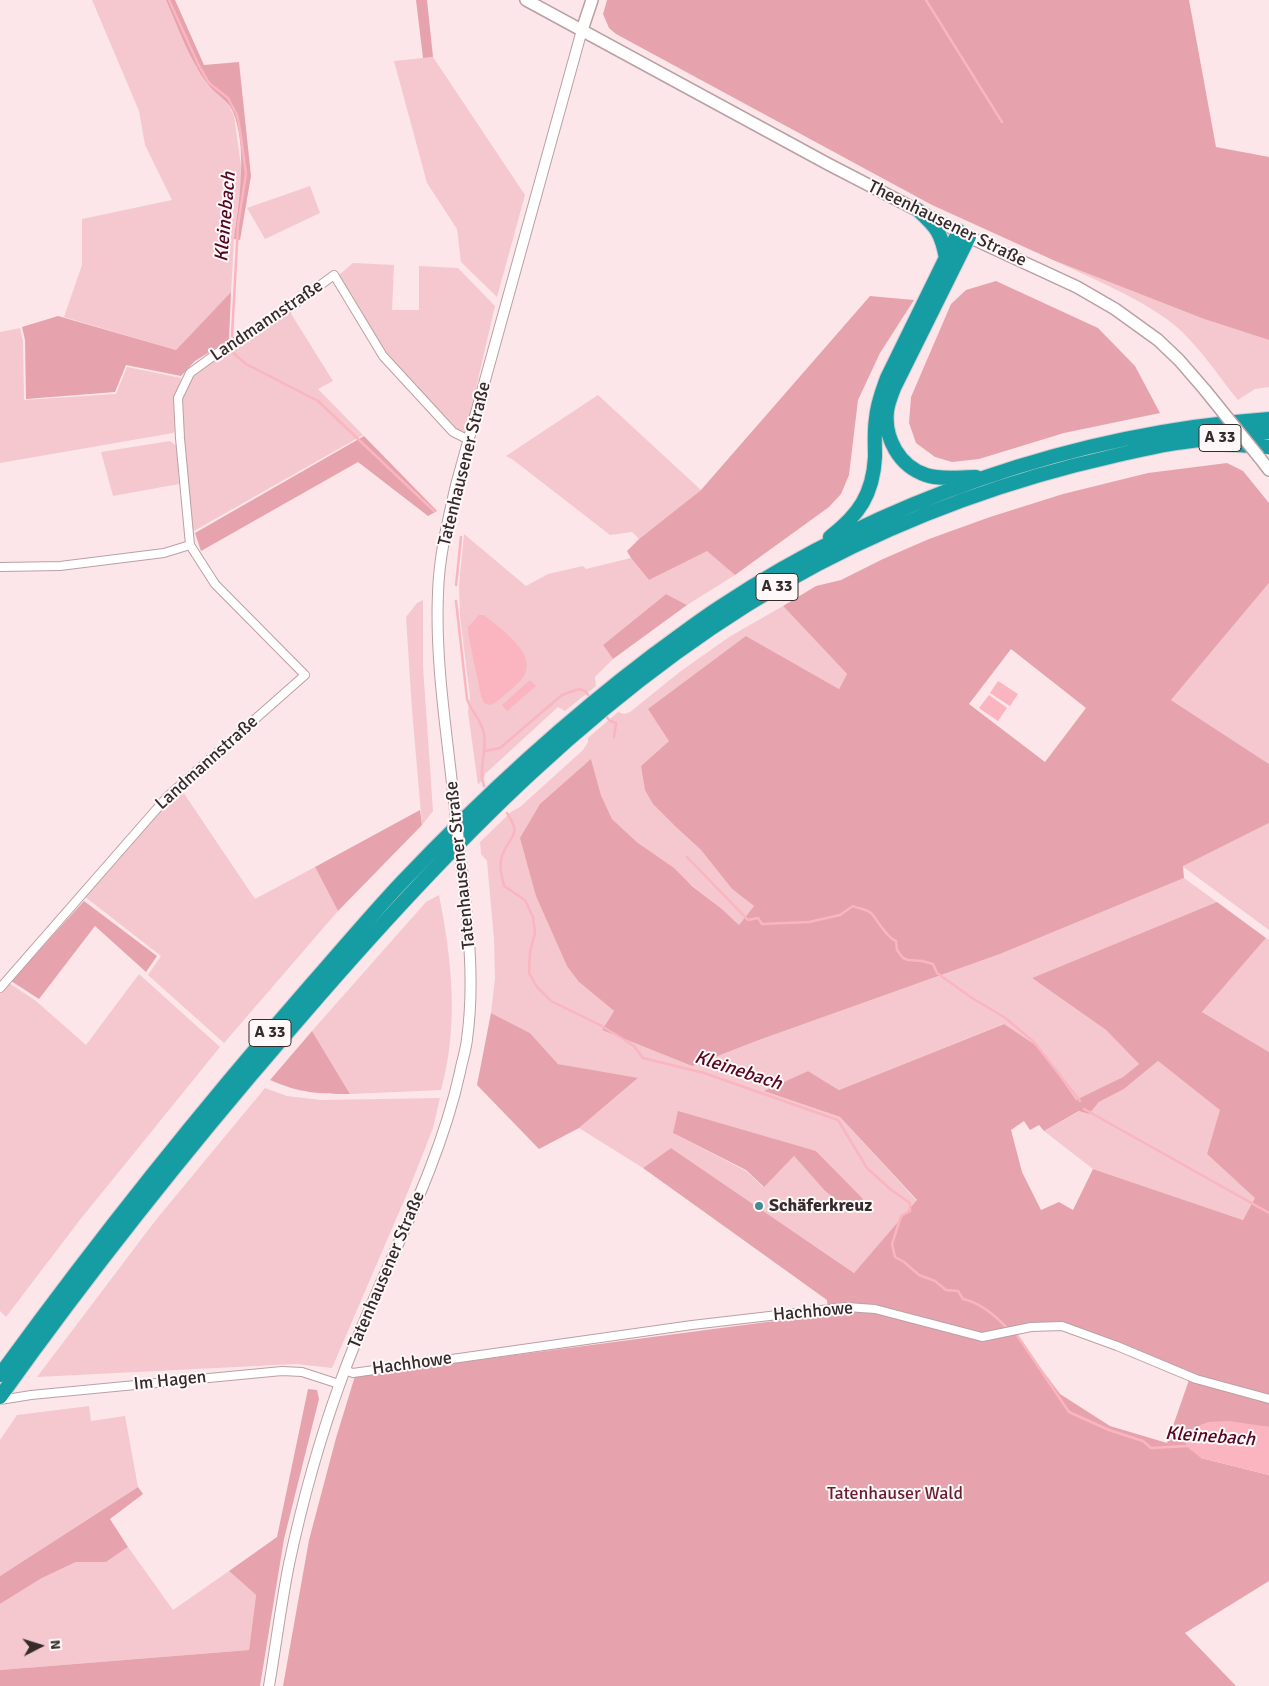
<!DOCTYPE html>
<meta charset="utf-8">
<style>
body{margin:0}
#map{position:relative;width:1269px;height:1686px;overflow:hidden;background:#fce6e9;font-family:Signika,sans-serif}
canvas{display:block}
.north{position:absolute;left:15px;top:1621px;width:50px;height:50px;-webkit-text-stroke:4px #fef8f9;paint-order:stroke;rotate:85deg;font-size:14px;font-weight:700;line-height:20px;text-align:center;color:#352b2c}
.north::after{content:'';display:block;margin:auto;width:18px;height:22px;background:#352b2c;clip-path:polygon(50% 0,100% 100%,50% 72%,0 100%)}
</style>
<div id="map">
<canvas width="1269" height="1686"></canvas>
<div class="north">N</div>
</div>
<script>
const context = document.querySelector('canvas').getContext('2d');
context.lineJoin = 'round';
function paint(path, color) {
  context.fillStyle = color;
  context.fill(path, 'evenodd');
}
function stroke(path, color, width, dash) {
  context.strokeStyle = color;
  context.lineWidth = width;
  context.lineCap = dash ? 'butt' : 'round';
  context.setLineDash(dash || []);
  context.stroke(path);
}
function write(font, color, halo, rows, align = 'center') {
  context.font = font + ' Signika,sans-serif';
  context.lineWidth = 4;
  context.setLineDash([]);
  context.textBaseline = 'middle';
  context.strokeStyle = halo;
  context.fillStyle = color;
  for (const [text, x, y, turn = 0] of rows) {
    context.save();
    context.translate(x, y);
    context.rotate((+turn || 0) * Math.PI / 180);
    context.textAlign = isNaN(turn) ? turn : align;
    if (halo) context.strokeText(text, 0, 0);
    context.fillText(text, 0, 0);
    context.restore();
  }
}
paint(new Path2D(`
 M92 0H166L196 66 207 84 226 100 234 116 242 173 234 239 231 292 176 350 64 317 82 265V219L172 200 145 145 139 111Z
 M433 57 525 195 497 297 461 262 457 229 427 183 394 61Z
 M310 186 320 213 265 239 247 208Z
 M1053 260 1204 319 1269 340V387L1255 389 1238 400C1216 373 1196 341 1168 320 1133 295 1091 278 1053 260Z
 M353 263 394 265 392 310H419V266L458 268 495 306 466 431 457 432 385 354 339 275Z
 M290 312 333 381 318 389 363 435 192 532 181 401 191 376 225 350Z
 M20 328 23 341 24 400 116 394 127 367 181 378 177 394V429L173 433 0 463V332Z
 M598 395 701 490 639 539 632 532 610 535 512 459 506 456Z
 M170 441 177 446 179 484 113 496 101 452Z
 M464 534 526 586 548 574 583 566 586 569 631 558 649 580 707 550 735 575 687 605 666 594 603 645 613 659 595 677 596 686 565 711 558 707 485 774 484 778 478 785 468 712 470 697 460 616 459 585Z
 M1269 583V764L1171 700Z
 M423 600V667L433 811 422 825 412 710 406 617 417 603Z
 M783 606 847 674 839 689 746 636 669 741 641 766 677 828 701 850 732 889 754 906 739 925 722 909 638 843 612 819 601 795 591 759 579 982 614 1011 602 1030 692 1066 759 1040 1000 954 1184 878 1217 902 1032 978 1106 1030 1139 1064 1123 1077 1076 1101 1040 1048 1003 1024 839 1090 808 1071 765 1091 840 1117 917 1201 854 1273 671 1148 643 1168 579 1128 637 1079 558 1064 530 1033 491 1013 495 978 494 939 487 861 481 854 480 842 511 812 520 807 583 750 588 742V738L618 712 624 714 630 712 681 671 729 637ZM673 1133 816 1151 862 1199 852 1211 825 1191 794 1156 763 1187 746 1171Z
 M181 789 255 899 315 867 338 911 224 1043 148 975 161 956 84 896 170 799Z
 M1269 823V930L1182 866Z
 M439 895C452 960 459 1025 441 1090L350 1094 312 1031 426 902Z
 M1266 938 1269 940V1052L1202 1012Z
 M139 974 220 1047 79 1221 6 1317 0 1311V994L9 983 36 1001 86 1045Z
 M1158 1061 1221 1110 1207 1154 1256 1198 1243 1220 1093 1169 1044 1131 1080 1111 1089 1114 1099 1102 1124 1089Z
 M265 1088 287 1096 321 1100 440 1098 433 1128 409 1189 332 1368 296 1364 37 1377 155 1221Z
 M89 1406 91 1421 125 1416 138 1487 0 1576V1440L17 1415Z
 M128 1547 173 1610 229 1571 256 1595 249 1650 0 1670V1604L42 1578 76 1562H106Z`), '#f4c8ce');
paint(new Path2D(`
 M166 0H175L204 65 239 62 251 176 240 240 234 239C239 200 247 155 235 117 229 98 216 96 206 82 189 58 178 27 166 0Z
 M416 0H427L433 57 423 58Z
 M607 0H1189L1216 147 1269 157V340L1204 319 1053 260 932 205 616 34 609 28 603 14Z
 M996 281 1098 328 1135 366 1160 413 1064 433 979 459 952 462 935 457 916 443 909 423 911 397 951 304 966 290Z
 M231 292 229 340 195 361 181 376 126 365 115 392 26 399 25 340 22 327 58 316 176 350Z
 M870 296 914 300 880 353 858 400 849 475 841 494 829 507 735 575 707 551 649 580 631 558 627 551 639 539 701 490Z
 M364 436 437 511 428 516 358 462 201 551 195 533Z
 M1227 463 1243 471 1269 503V583L1171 700 1269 764V823L1183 866 1184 878 1000 954 759 1040 692 1066 602 1030 614 1011 579 982 567 966 536 896 520 838 540 804 591 759 601 795 612 819 638 843 674 868 692 886 722 909 739 925 754 906 732 889 701 850 677 828 653 804 645 790 641 766 669 741 648 709 746 636 839 689 847 674 783 606 816 586 841 580 883 559 929 539 990 517 1063 494 1148 473ZM1011 649 1086 708 1045 762 969 704Z
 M666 594 687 605 613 659 603 645Z
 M420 810 422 825 338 911 315 867Z
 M84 901 157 956 146 972 95 926 39 999 11 981Z
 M1217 902 1266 938 1202 1012 1269 1052V1427L1249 1425 1201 1458 1269 1475V1581L1185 1633 1236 1686H283L309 1540 336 1438 355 1376 828 1314 827 1300 643 1168 671 1148 854 1273 917 1200 840 1117 764 1091 808 1071 839 1090 1004 1024 1040 1048 1076 1100 1123 1077 1139 1064 1106 1030 1032 978ZM1158 1061 1220 1110 1207 1154 1255 1198 1243 1220 1093 1169 1073 1210 1059 1202 1041 1210 1022 1172 1011 1130 1024 1121 1030 1130 1039 1125 1044 1131 1079 1111 1089 1114 1099 1102 1124 1089ZM1036 1330H1061L1087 1338 1189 1380 1167 1443 1110 1426 1060 1394 1016 1335Z
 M491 1013 530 1033 558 1064 638 1078 579 1128 539 1149 477 1085Z
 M312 1031 350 1094C319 1094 299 1093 270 1080Z
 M678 1111 816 1151 863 1199 852 1212 825 1191 794 1156 764 1187 746 1170 673 1133Z
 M308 1389 317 1390 319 1399 284 1539 260 1686H0V1670L249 1650 256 1595 229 1571 277 1537Z
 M138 1487 143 1494 110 1519 128 1547 106 1562H76L42 1578 0 1604V1576Z`), '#e6a3ad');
paint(new Path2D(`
 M479 615H484C498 627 538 653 524 676 520 683 502 697 495 703L490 705 484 703 481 696 468 633V627Z
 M530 680 536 686 507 711 502 705Z
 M998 681 1018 694 1010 706 990 693Z
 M989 695 1007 708 998 721 979 708Z
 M1229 1421 1269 1427V1475L1201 1458 1186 1446 1187 1437 1191 1429 1208 1422Z`), '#fab5c0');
stroke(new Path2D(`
 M169 0 198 64 209 83 228 98 237 115 240 130 246 174 238 225 232 336
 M926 0 1002 122
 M231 351 246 364 318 401 434 511
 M456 585 461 537
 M456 601 467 699C471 712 482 720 484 734 487 751 478 770 484 786
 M605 715 610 721 616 723 614 737
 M485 751 500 748 562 695 579 689 585 691 590 697
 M507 813C521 835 513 832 504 851 498 863 501 874 504 886L525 900 533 917 535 933 530 952 529 973 537 987 551 1001 600 1025 623 1039 634 1046 643 1058 704 1073 838 1120 867 1168 890 1189 910 1203V1211L901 1216 892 1244 895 1257 904 1262 919 1275 935 1281 946 1290 958 1291 963 1299C981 1303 995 1315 1008 1329
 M687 857 748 920 758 918 762 924 809 922 840 915 853 906C859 909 868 909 872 914 878 921 887 938 896 941L897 950 903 958 908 960 922 961 933 964 937 973 972 998 1004 1017 1034 1042 1080 1101
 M1084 1109 1269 1213
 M1017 1335 1069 1412 1109 1430 1143 1441 1151 1448 1188 1446`), '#fab5c0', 2.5);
const minor = new Path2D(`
 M0 567 60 566 164 553 190 545 180 438 178 398 190 373 216 354 292 306 334 275 383 356 453 432 469 440
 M0 988 168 796 305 675 215 584 190 545
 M344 1370 353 1373 692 1325 847 1307 875 1309 982 1337 1031 1327 1062 1326 1117 1346 1196 1379 1269 1399
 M0 1400 31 1395 282 1371 302 1372 339 1384`);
const tertiary = new Path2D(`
 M454 802C447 733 435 663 438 593 439 556 448 520 456 485L582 30
 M269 1686C276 1645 281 1604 289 1564 302 1503 319 1441 340 1383 377 1278 436 1181 460 1072 462 1061 466 1050 467 1039 475 982 468 925 462 869`);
const secondary = new Path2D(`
 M526 0 828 164 969 237 1077 287 1115 309 1158 340 1179 360 1205 390
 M582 30 592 0
 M1259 457 1269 470`);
const motorway = new Path2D(`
 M918 210C937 228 941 232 946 258
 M969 237 894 388C891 396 888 403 887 411 884 438 899 466 926 475 941 480 960 477 976 477
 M1221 444 1269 447
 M830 537C859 515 873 494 875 457 875 444 874 431 876 419 877 404 882 392 887 378L959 231
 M0 1375C97 1241 200 1112 309 987 340 952 370 916 402 882 480 800 563 723 653 655 675 639 697 622 720 607 882 500 1075 433 1269 419
 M0 1397C90 1271 186 1150 287 1033 438 856 610 673 818 564 912 515 1011 479 1114 456 1132 452 1151 447 1170 444 1203 439 1236 436 1269 432`);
stroke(minor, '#baa0a4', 10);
stroke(tertiary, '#baa0a4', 12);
stroke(secondary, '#baa0a4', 14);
stroke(motorway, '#cfcccc', 16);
stroke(minor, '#fff', 8);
stroke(tertiary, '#fff', 10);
stroke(secondary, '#fff', 11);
stroke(motorway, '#159da3', 14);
const tertiaryBridge = new Path2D(`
 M454 802 462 869`);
const secondaryBridge = new Path2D(`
 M1205 390 1259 457`);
stroke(tertiaryBridge, '#baa0a4', 12, []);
stroke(secondaryBridge, '#baa0a4', 14, []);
stroke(tertiaryBridge, '#fff', 10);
stroke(secondaryBridge, '#fff', 11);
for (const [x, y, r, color] of [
 [759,1206,5,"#438b8f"]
]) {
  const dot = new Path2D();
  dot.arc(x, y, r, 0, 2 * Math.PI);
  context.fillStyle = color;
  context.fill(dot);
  stroke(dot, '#fef8f9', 2);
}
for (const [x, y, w] of [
 [1220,438,42],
 [777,587,42],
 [270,1033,42]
]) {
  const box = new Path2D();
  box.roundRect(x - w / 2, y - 13.5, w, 27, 4);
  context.fillStyle = '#fef8f9';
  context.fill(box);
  stroke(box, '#352b2c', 1);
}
write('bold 16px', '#352b2c', null, [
 ["A 33",1220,438],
 ["A 33",777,587],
 ["A 33",270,1033]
]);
write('18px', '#352b2c', '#fef8f9', [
 ["Theenhausener Straße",947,224,26],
 ["Landmannstraße",267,321,-34],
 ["Tatenhausener Straße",465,464,-76],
 ["Landmannstraße",207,763,-42],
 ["Tatenhausener Straße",461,865,-96],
 ["Tatenhausener Straße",387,1270,-67],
 ["Hachhowe",813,1312,-5],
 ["Hachhowe",412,1364,-8],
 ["Im Hagen",170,1381,-6]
]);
write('bold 18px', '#352b2c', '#fef8f9', [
 ["Schäferkreuz",769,1206]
], 'left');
write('18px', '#6a1d32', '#fef8f9', [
 ["Tatenhauser Wald",895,1494]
]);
write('italic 19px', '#550621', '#fef8f9', [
 ["Kleinebach",226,217,-85],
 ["Kleinebach",738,1071,18],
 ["Kleinebach",1210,1437,4]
]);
</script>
